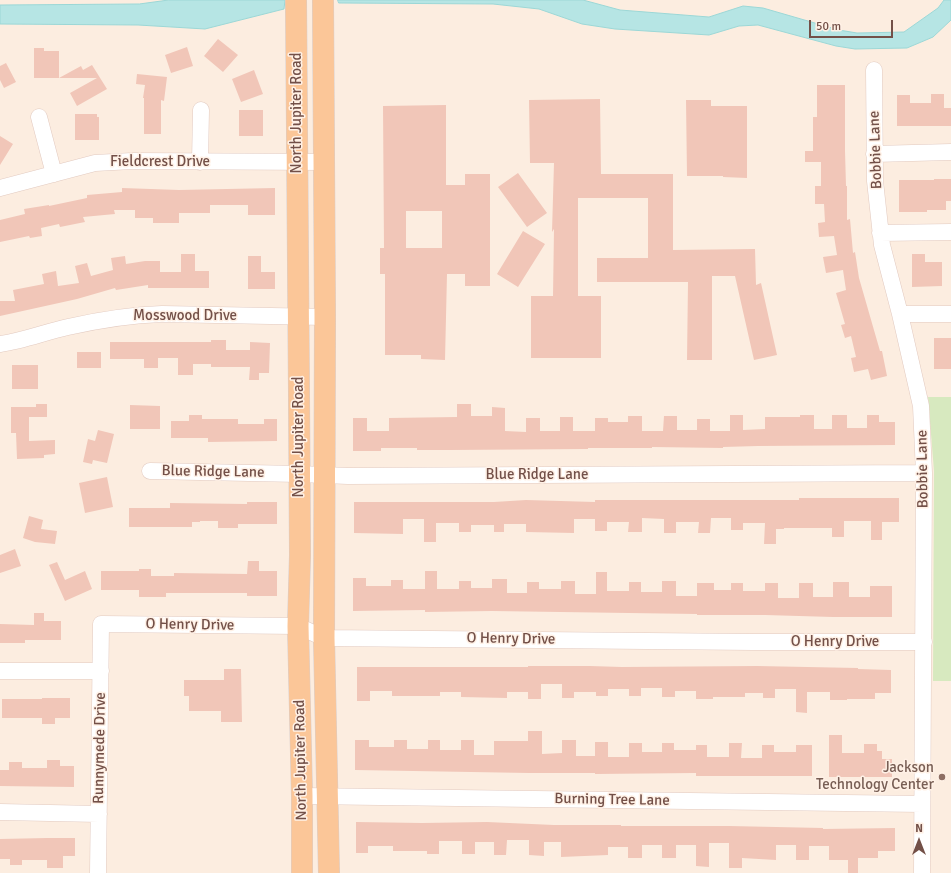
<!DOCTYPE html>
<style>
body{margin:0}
#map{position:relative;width:951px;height:873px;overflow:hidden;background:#fcede0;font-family:Signika,sans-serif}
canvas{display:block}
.north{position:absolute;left:899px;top:821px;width:40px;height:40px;-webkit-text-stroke:3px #fff1e6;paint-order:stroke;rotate:0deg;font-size:11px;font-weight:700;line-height:16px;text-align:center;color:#735048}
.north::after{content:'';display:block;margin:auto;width:14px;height:18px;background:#735048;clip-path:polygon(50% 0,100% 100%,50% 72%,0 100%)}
.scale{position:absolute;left:809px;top:20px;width:84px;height:18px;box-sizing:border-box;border:2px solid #735048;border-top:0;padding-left:5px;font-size:12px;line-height:14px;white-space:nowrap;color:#735048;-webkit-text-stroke:3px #fff1e6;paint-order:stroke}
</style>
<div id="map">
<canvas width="951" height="873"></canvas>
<div class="north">N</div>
<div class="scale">50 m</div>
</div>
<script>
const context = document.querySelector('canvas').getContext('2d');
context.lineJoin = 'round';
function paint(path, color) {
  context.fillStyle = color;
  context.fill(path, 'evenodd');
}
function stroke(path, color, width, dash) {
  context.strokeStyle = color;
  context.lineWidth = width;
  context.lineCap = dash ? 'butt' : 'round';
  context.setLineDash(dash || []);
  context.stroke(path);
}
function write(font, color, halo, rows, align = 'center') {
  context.font = font + ' Signika,sans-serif';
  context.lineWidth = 3;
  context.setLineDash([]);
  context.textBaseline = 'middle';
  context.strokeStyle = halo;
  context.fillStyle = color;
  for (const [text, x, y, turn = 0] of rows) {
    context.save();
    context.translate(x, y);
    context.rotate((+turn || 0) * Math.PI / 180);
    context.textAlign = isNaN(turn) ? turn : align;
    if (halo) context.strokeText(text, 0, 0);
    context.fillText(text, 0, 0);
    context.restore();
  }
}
paint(new Path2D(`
 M928 397H951V681H933L934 471Z`), '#d7e9bf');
const water = new Path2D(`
 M169 0H285L284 9 205 29 138 25 0 24V5L139 4Z
 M338 0H583L620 10 709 17 743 6 763 8 839 30 857 33 904 32 938 8 944 0H951V20L933 37 907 48 855 49 836 46 758 25 739 26 709 35 615 29 582 24 539 9 493 4 339 3Z`);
paint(water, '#b6e5e4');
stroke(water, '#9cd7d6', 1);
paint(new Path2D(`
 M218 39 238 55 223 72 204 56Z
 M187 47 193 66 171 73 165 55Z
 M34 48H44V51H59V78H34Z
 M6 63 16 82 4 88 0 80V66Z
 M92 65 107 89 77 106 70 93 97 78H59L81 66 83 70Z
 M254 70 263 94 241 102 232 79Z
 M137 74 167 77 164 101 161 100V134H144V98H143L145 85 136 84Z
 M817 85H845V151L846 186H847V220L850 219 853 253 855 252 859 278 880 351H882L887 376 871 380 868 369 854 372 851 358 856 357 851 336 845 338 841 325 845 324 836 293 846 290 843 270 826 273 823 257 837 255 834 236 819 237 818 223 825 222 824 204H815V186H821V162H805V151H813V117H817Z
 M931 94H944V108H951V126H897V95H910V103H931Z
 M600 99 601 174H673V250L755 249 756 285 761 283 777 355 754 360 735 276H712V360H687L688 282H597V258H648V198H578V296H601V358H531V296H553L554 229 552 232 554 163H530L529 100Z
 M686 100H711V106H747V178L723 177V176H687Z
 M446 105V185H465V174H490V286H465V274H447L445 360 421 359V355H385V274H380V248H384L383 106ZM406 211H442V248H406Z
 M239 110H263V136H239Z
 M75 114H97V117H99V140H75Z
 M0 136 13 144 0 165Z
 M518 173 547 213 527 227 498 187Z
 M934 179H951V201H946V210H927V212H899V180H934Z
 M122 188 179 190 275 188V215H248V205H210V213H179V223H153V218H135V210H114L115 214 83 217 85 222 60 227 59 224 41 228 42 236 30 238 29 236 0 242V220L25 214 24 209 49 205V206L87 198V195L122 192Z
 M523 231 545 244 518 287 497 274Z
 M181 254H195V271H209V288H148V285L116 290 115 288 77 299 0 316V301H15L13 290 44 284 42 274 56 271 58 286 79 283 75 266 87 263 91 276 113 270 111 258 125 256 126 264 145 261H160V272H181Z
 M912 254H925V262H942V286L912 287Z
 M248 256H261V272H275V289H248Z
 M934 338H951V369H934Z
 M211 340H226V350H250V342L270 343 269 373H259V380H249L250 367H211V364H193V375H178V358H158V368H144V359H110V342H211Z
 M77 352H101V368H77Z
 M12 365H38V389H12Z
 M36 404H47V417H29V441L55 440V454L44 455V458L17 459 16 433H11V407H36Z
 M457 404H471V416H492V407L505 408V431L526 432V418H540V431H560V417H573V431H595V418H608V422H628V416H642V431H663L664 416H677V430H697V419H710V431H730V415H743V430L765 429V417H800V415H814V429H832V415H847V428H867V415H879V422H895V445L758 446 723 447V448L652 447V448H588V449L450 450H417V448H381V451H353V418H367V431H389V418L457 417Z
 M130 405 160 406V429H130Z
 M189 415H202V419H238V424H264V419H277V441L208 442V438H171V421H189Z
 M98 430 114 434 107 463 93 460 92 464 83 462 88 439 95 441Z
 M107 477 113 507 85 513 79 483Z
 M799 498H899V522H882V540H871V521H844V537H832V528H784V529H776V544H764L765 523H743V530H731V518H711L710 533H698L699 522H676V533H664V519L642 518V532H628L629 522H607V531H595V519H574V533L526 532V524H504V532H494V525H471V532H459V523H436V542H424V519H403V534L354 533V502H494L526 500 595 502V500H799Z
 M247 502H277V524H238V528H218V521H200V522H192V527H129V508H170V503L247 504Z
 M29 516 43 520 41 529 57 531 55 544 35 542 23 538Z
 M15 549 21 566 0 573V555Z
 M248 561H259V571H277V596H247V593H166V597H139V590H101V571H139V569H151V576H174V573L247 574Z
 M57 562 65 580 85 571 92 589 65 601 49 565Z
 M425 571H437V589H459V581H471V588H492V579H507V593H527V582H539V589H561V581H575V594H596V572H607V591H629V582H641V592H662V581H676V596H697V583H714V590H731V583H743V591H765V583H778V598H799V583H813V597H833V582H849V597H870V586H892V617H833L765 615H697V614L492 611 425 612V610L353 611V578H366V586H391V580H403V589H425Z
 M34 613H44V621H61V640H25V643H0V624L34 625Z
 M528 666H590L622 667 757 666 858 668V669L891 670V693H875V699H847V700H830V692H807V713L796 712V689H775V698H763V693H745V697H713V699H696V691H675V697H662V688H641V696H629V689H608V696H596V692H574V698H562V684H541V699H528V692H507V698L461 697V692H440V696H392V691H370V701H357V667H528Z
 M224 669H241L242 722H221V711H189V696H184V680H224Z
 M42 698H70V718H55V724H42V718H2V699H42Z
 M528 731H542V754L562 753V740H576V756H595V742H608V757H629V743H642V752H662V743H674V750H696V745H707V757H729V743H742L741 758H762V745H774V752H796V745H812V776H696V773L595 774V773H529L355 770V740H369V747H394V740H407V749H428V740H440V750H461V740H474V755H494V741H528Z
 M829 735H842V753H864V744H877V751H882V759H892V777H829Z
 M47 760H60V766H74V787L0 786V770H9V762H22V768H47Z
 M356 822 422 823 487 822 554 825H621V826H729L823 828V829L895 828V851H878V858H858V873H848V860H829V846H809V860H796V845H776V860L742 858V868H729V843H709V867L696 866V845H676V858H662V845H642V858H628V847H608V855L561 857V842H544V856L529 855V840H507L506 855H494V842H475V854H462V841H439V854H427V851H393V846H368V853H356Z
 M47 838H75V856H63V868H47V860H22V865H10V859H0V839Z`), '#f1c6b8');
const minor = new Path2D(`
 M874 70 875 181 882 245 900 314 921 406 924 473 922 873
 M39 117 54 174
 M874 154 951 152
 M200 162 201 110
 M0 188 95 163 132 161 324 162
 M880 233 951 232
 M900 314H951
 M0 344C23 341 45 332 68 327 99 320 130 315 162 314L325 317
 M150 471 299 474 348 476 924 473
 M0 671H101
 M302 796 922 804
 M0 812 99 814
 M98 873 101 624 298 626 324 638 754 642H924`);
const major = new Path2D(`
 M296 0 299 394 300 555 298 626 302 796V873
 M323 0 325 317 324 638 329 873`);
stroke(minor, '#e2cac0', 17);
stroke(major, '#d8cecc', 22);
stroke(minor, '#fff', 16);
stroke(major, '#fbc698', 21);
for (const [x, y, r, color] of [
 [942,777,4,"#8d6e63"]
]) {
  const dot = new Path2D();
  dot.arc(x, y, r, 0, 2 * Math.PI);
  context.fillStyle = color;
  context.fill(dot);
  stroke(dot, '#fff1e6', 1.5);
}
write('15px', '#735048', '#fff1e6', [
 ["North Jupiter Road",297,113,-90],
 ["Bobbie Lane",876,150,-92],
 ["Fieldcrest Drive",160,162],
 ["Mosswood Drive",185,316],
 ["North Jupiter Road",299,437,-90],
 ["Bobbie Lane",923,469,-91],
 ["Blue Ridge Lane",213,472,1],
 ["Blue Ridge Lane",537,475],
 ["O Henry Drive",190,625,1],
 ["O Henry Drive",511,639,1],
 ["O Henry Drive",835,642],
 ["Runnymede Drive",100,748,-89],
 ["North Jupiter Road",301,760,-91],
 ["Burning Tree Lane",612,800,1]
]);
write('15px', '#785e54', '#fff1e6', [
 ["Jackson",934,768],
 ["Technology Center",934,785]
], 'right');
</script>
